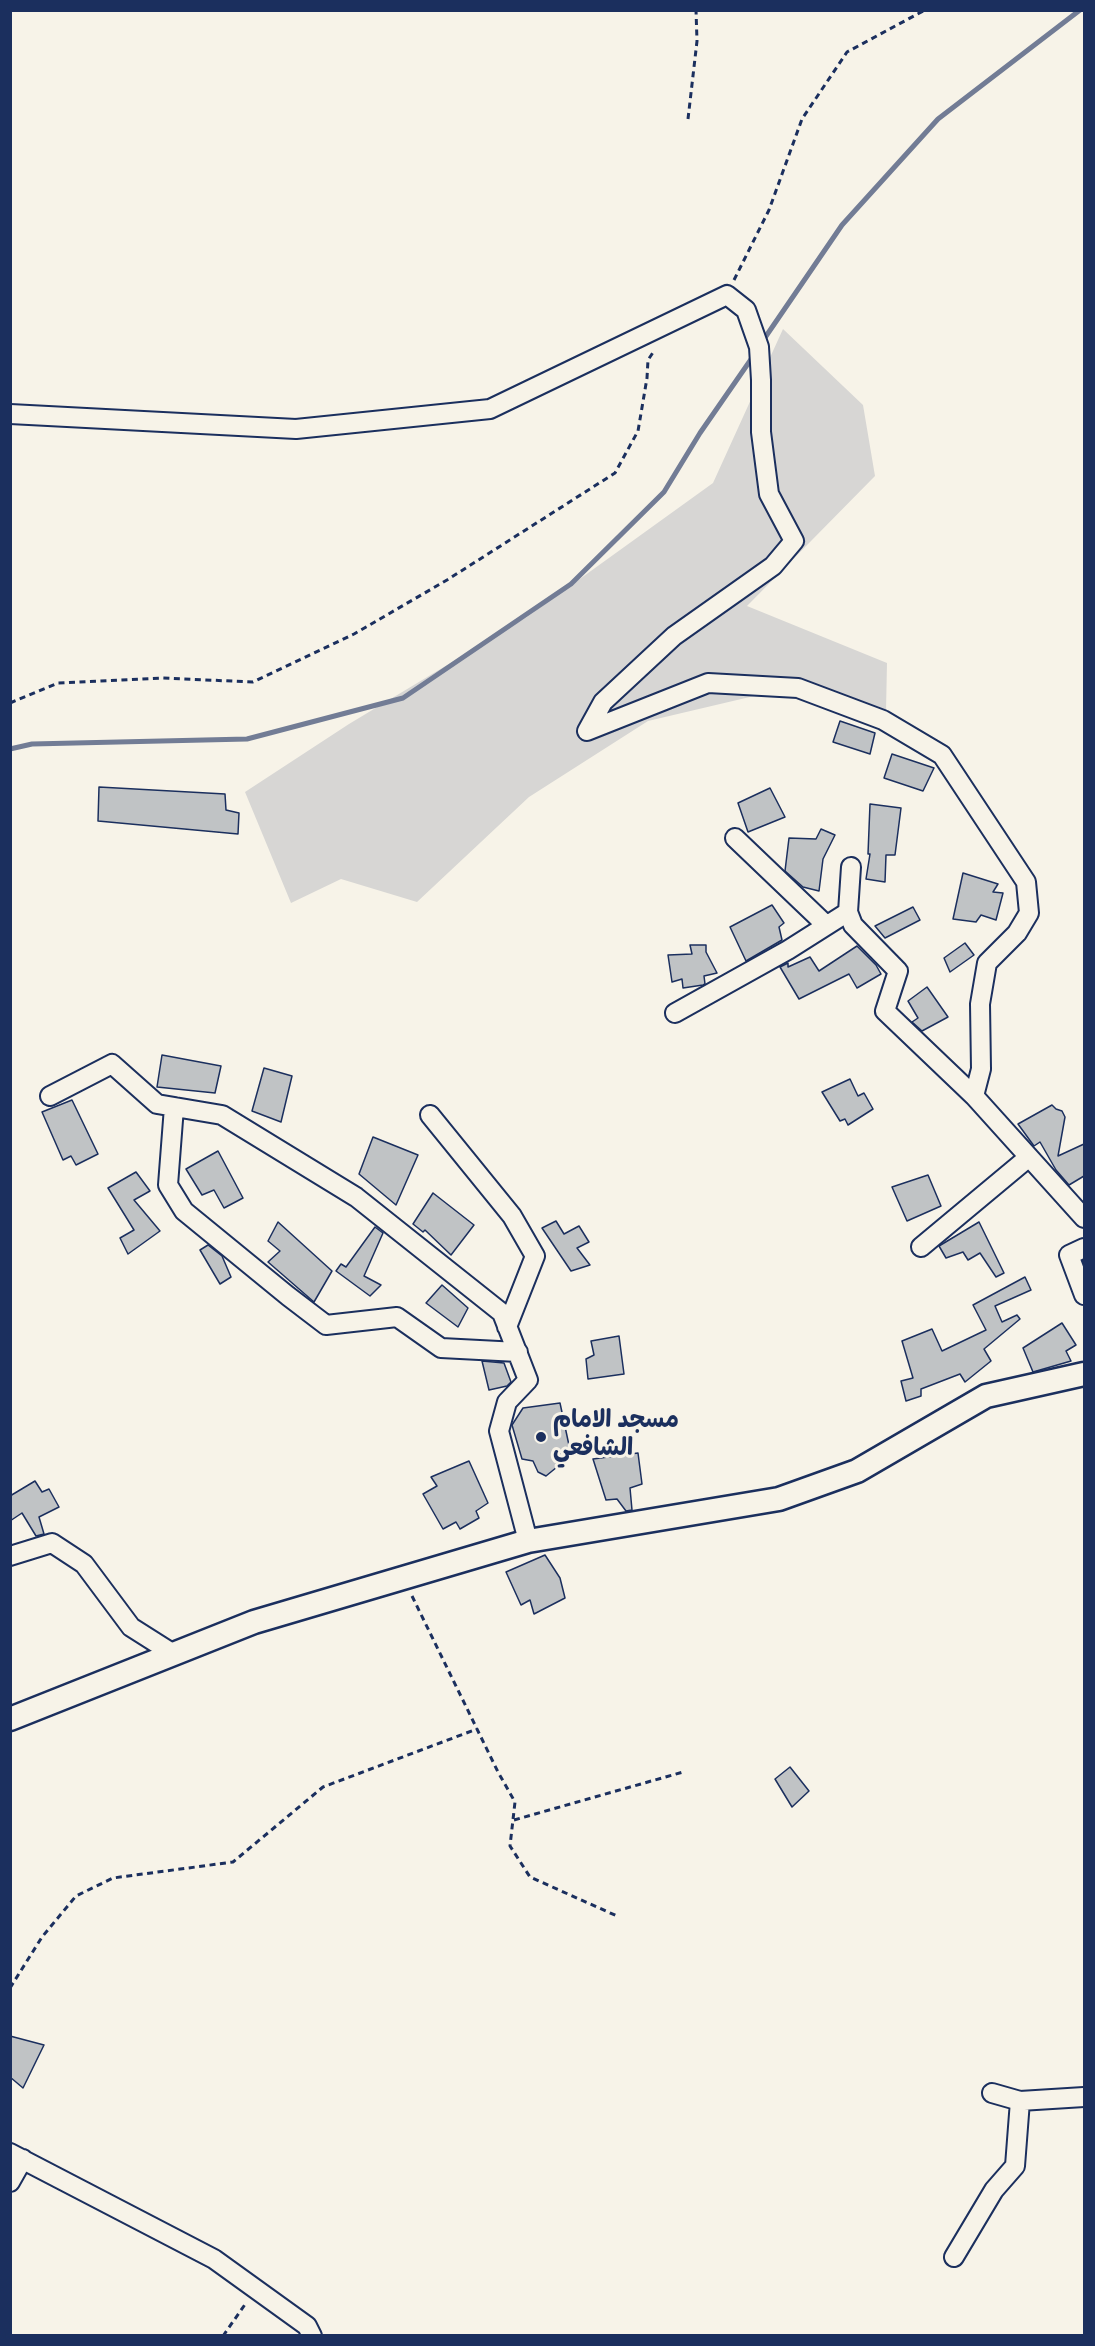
<!DOCTYPE html>
<meta charset="utf-8">
<style>
body{margin:0}
#map{position:relative;width:1095px;height:2346px;overflow:hidden;background:#f7f3e8;font-family:"Indie Flower",sans-serif}
canvas{display:block}
.frame{position:absolute;inset:0;border:12px solid #1b2f5e;pointer-events:none}
</style>
<div id="map">
<canvas width="1095" height="2346"></canvas>
<div class="frame"></div>
</div>
<script>
const context = document.querySelector('canvas').getContext('2d');
context.lineJoin = 'round';
function paint(path, color) {
  context.fillStyle = color;
  context.fill(path, 'evenodd');
}
function stroke(path, color, width, dash) {
  context.strokeStyle = color;
  context.lineWidth = width;
  context.lineCap = dash ? 'butt' : 'round';
  context.setLineDash(dash || []);
  context.stroke(path);
}
function write(font, color, halo, rows, align = 'center') {
  context.font = font + ' "Indie Flower","Playpen Sans Arabic",sans-serif';
  context.lineWidth = 6;
  context.setLineDash([]);
  context.textBaseline = 'middle';
  context.strokeStyle = halo;
  context.fillStyle = color;
  for (const [text, x, y, turn = 0] of rows) {
    context.save();
    context.translate(x, y);
    context.rotate((+turn || 0) * Math.PI / 180);
    context.textAlign = isNaN(turn) ? turn : align;
    if (halo) context.strokeText(text, 0, 0);
    context.fillText(text, 0, 0);
    context.restore();
  }
}
paint(new Path2D(`
 M783 329 863 405 875 476 747 606 887 663 886 711 771 692 648 721 529 797 417 902 341 879 291 903 245 792 349 724 527 617 713 483Z`), '#d7d6d4');
stroke(new Path2D(`
 M762 342 842 225 938 119 1080 10
 M10 749 32 744 247 739 403 698 571 584 664 492 700 433 754 355`), '#727c95', 5);
const building = new Path2D(`
 M840 721 875 733 870 754 833 742Z
 M892 754 934 768 923 791 884 778Z
 M99 787 225 794 226 810 239 813 238 834 98 821Z
 M770 788 785 817 748 832 738 803Z
 M870 804 901 808 895 855H886L885 882 866 879 870 854H868Z
 M821 829 835 835 823 859 819 891 803 887 785 871 789 838 816 839Z
 M963 873 998 884 993 892 1003 893 996 920 981 915 976 922 953 919Z
 M772 905 784 923 779 927 782 940 746 961 730 927Z
 M913 907 920 920 885 938 875 926Z
 M965 943 974 955 950 972 944 958Z
 M690 945H706V952L717 973 704 976 705 984 703 985 683 988 682 979 672 982 668 955 692 954Z
 M857 946 876 965 881 974 857 988 849 974 799 999 780 967 788 963V967L810 957 819 971Z
 M927 987 948 1017 922 1031 912 1022 918 1018 908 1001Z
 M162 1055 221 1066 215 1093 157 1087Z
 M264 1068 292 1076 281 1122 252 1111Z
 M850 1079 858 1096 864 1093 873 1109 848 1125 845 1119 840 1121 822 1092Z
 M72 1100 98 1154 76 1165 71 1156 63 1160 42 1112Z
 M1052 1105 1056 1109 1062 1111 1065 1117 1058 1156 1084 1144V1176L1069 1185 1056 1170 1040 1142 1034 1146 1018 1124Z
 M373 1137 418 1155 396 1205 359 1174Z
 M218 1151 243 1198 224 1208 214 1190 202 1195 186 1169Z
 M136 1172 150 1191 134 1200 160 1231 128 1254 120 1238 134 1230 108 1188Z
 M928 1175 941 1206 907 1221 892 1187Z
 M433 1193 474 1225 451 1255 425 1230 423 1232 413 1224Z
 M556 1221 564 1234 579 1226 589 1242 577 1248 590 1265 571 1271 542 1228Z
 M278 1222 332 1271 314 1302 268 1262 280 1251 268 1241Z
 M979 1222 1004 1273 996 1277 980 1253 968 1260 963 1252 946 1258 939 1246Z
 M375 1227 383 1233 364 1276 381 1285 370 1296 336 1271 341 1264 346 1267Z
 M208 1245 222 1256 231 1277 220 1284 200 1250Z
 M1025 1277 1031 1290 995 1306 1002 1322 1017 1315 1020 1319 984 1349 991 1361 965 1382 960 1374 921 1389V1396L906 1401 901 1381 913 1378 902 1341 932 1329 942 1351 986 1330 973 1305Z
 M442 1285 468 1308 458 1327 426 1303Z
 M1062 1323 1076 1345 1066 1351 1071 1361 1033 1372 1023 1348Z
 M619 1336 624 1374 588 1379 586 1359 594 1355 591 1341Z
 M482 1361 504 1363 511 1382 507 1386 489 1390Z
 M560 1403 570 1450 554 1456 557 1467 546 1476 538 1472 533 1461 522 1459 512 1425 523 1408Z
 M638 1453 642 1484 630 1488 632 1510 626 1511 617 1499 606 1500 593 1459Z
 M469 1461 488 1503 476 1511 479 1518 460 1529 456 1522 443 1529 423 1494 437 1486 431 1477Z
 M35 1481 42 1492 49 1489 59 1507 39 1517 44 1534 36 1536 22 1513 10 1521V1496Z
 M545 1555 560 1578 565 1598 534 1614 530 1600 521 1605 506 1572Z
 M790 1767 809 1791 792 1807 775 1779Z
 M10 2036 44 2045 23 2088 10 2077Z`);
paint(building, '#c0c3c5');
stroke(building, '#1b2f5e', 1.5);
const minor = new Path2D(`
 M10 414 296 429 490 409 727 295 746 310 759 347 761 380V432L769 494 794 541 773 566 674 636 603 702 587 731 708 683 798 688 883 720 942 755 1026 882 1029 913 1017 933 987 963 980 1004 981 1069 974 1096 1084 1218
 M735 838 826 925
 M851 867 848 912 853 925 898 971 885 1011 974 1096
 M675 1013 788 950 848 912
 M50 1096 112 1064 157 1104 222 1115 356 1197 502 1313 528 1380 507 1402 499 1431 528 1541
 M174 1107 168 1185 184 1211 288 1296 326 1325 397 1317 441 1348 518 1352
 M430 1115 512 1216 535 1256 507 1327
 M921 1247 1029 1157
 M1084 1248 1069 1255 1084 1295
 M10 1556 52 1543 84 1564 131 1627 172 1653
 M992 2093 1020 2101 1084 2097
 M10 2153 214 2259 307 2326 312 2336
 M10 2182 23 2159
 M954 2257 994 2190 1015 2166 1020 2101`);
const tertiary = new Path2D(`
 M10 1719 254 1622 528 1541 779 1499 857 1471 986 1396 1084 1374`);
stroke(minor, '#1b2f5e', 22);
stroke(tertiary, '#1b2f5e', 27);
stroke(new Path2D(`
 M688 119 697 41 696 10
 M734 280 769 210 802 119 847 52 925 10
 M10 703 58 683 162 678 253 682 354 634 447 580 615 473 638 431 647 378 648 360 654 351
 M412 1596 498 1772 515 1802 510 1846 530 1877 617 1916
 M514 1820 683 1772
 M10 1988 42 1937 76 1896 113 1878 233 1862 323 1787 477 1729
 M223 2336 246 2303`), '#1b2f5e', 3, [6, 4.5]);
stroke(minor, '#f7f3e8', 18);
stroke(tertiary, '#f7f3e8', 22);
for (const [x, y, r, color] of [
 [541,1437,6,"#1b2f5e"]
]) {
  const dot = new Path2D();
  dot.arc(x, y, r, 0, 2 * Math.PI);
  context.fillStyle = color;
  context.fill(dot);
  stroke(dot, '#f7f3e8', 2);
}
write('bold 24px', '#1b2f5e', '#f7f3e8', [
 ["مسجد الامام",553,1423],
 ["الشافعي",553,1451]
], 'left');
</script>
